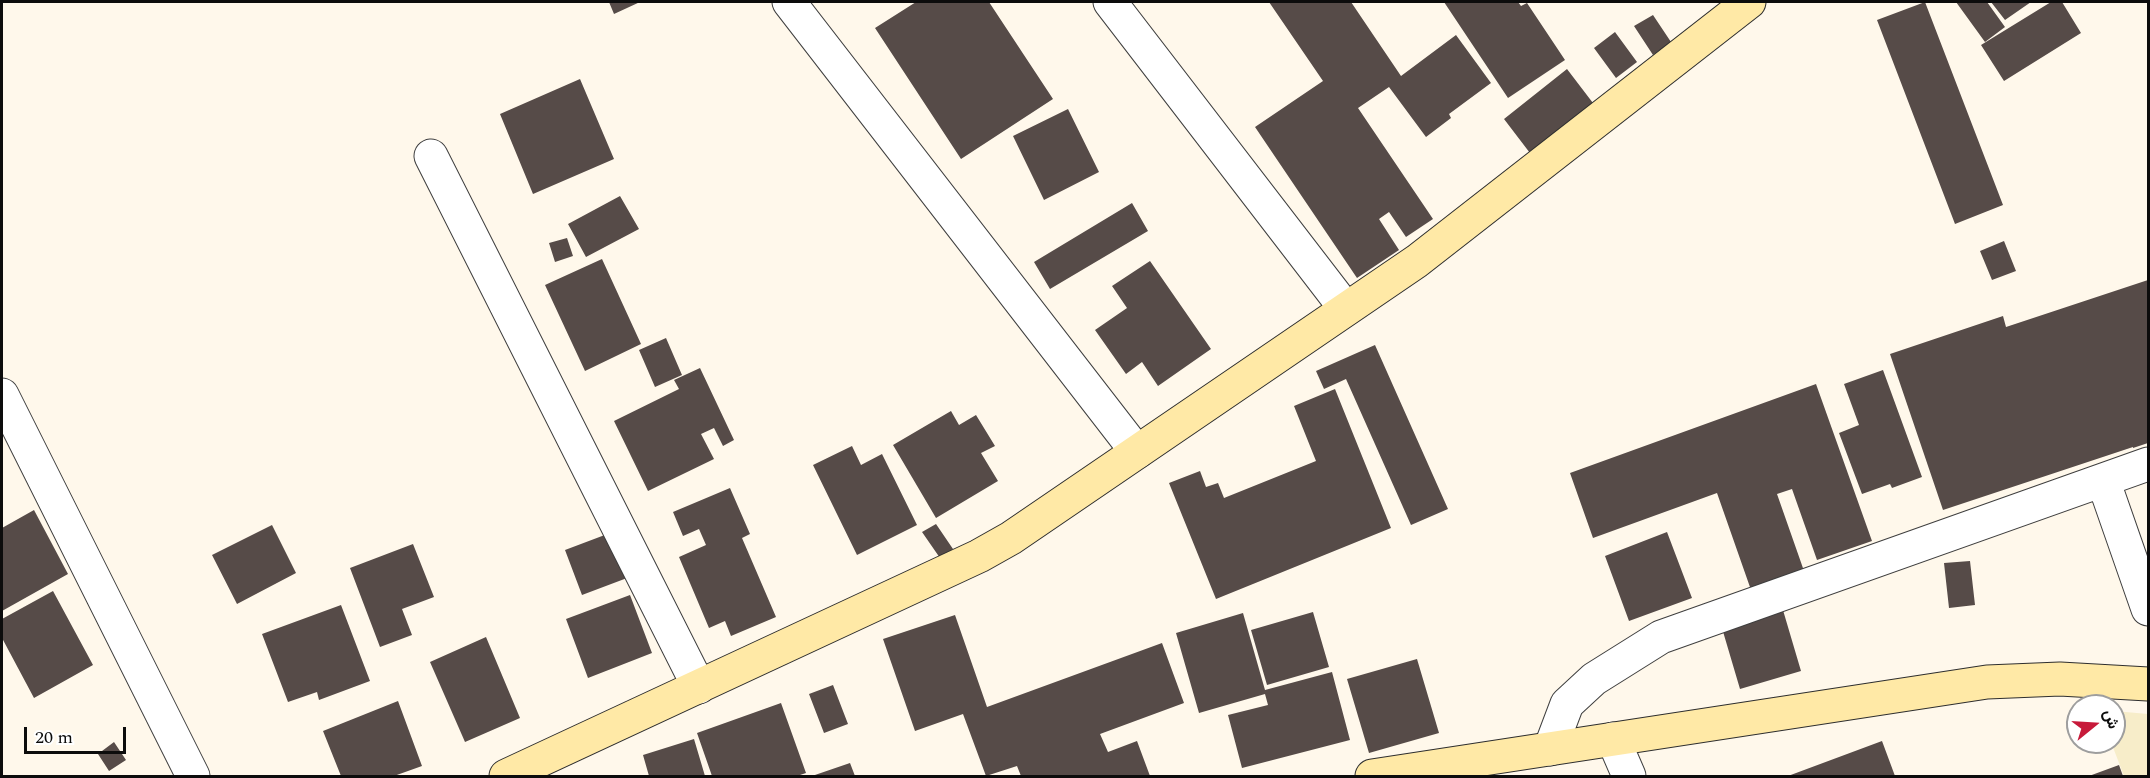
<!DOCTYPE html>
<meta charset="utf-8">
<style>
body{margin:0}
#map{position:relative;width:2150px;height:778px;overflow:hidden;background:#fff8eb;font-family:Spectral,Vazirmatn,serif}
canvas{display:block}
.frame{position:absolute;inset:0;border:3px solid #0c0c0c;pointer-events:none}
.north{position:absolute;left:2066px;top:694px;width:60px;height:60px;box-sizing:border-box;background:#fff;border:2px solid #9e9e9e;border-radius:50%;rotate:72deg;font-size:16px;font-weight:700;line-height:24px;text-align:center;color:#0c0c0c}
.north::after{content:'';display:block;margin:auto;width:21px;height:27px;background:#c71a3a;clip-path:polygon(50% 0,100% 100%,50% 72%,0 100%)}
.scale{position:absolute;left:24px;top:727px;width:102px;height:27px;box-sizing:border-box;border:3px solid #0c0c0c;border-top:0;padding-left:8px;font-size:18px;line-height:21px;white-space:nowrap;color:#0c0c0c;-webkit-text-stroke:4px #fff;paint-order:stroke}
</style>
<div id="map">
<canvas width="2150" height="778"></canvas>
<div class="frame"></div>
<div class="north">ش</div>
<div class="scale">20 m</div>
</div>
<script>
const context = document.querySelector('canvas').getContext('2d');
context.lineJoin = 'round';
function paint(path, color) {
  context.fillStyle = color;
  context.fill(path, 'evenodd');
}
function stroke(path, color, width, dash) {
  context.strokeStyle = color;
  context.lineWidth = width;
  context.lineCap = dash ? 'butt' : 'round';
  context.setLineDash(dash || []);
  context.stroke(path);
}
paint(new Path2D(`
 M2114 711 2148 714V776H2124L2111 742H2114Z`), '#f7edc9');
paint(new Path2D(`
 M609 2H640L614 14Z
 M916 2H989L1053 99 961 159 875 28Z
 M1269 2H1351L1401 76 1456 35 1491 83 1449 114 1451 118 1426 137 1389 87 1358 108 1433 219 1406 237 1389 212 1379 219 1399 250 1357 278 1255 127 1323 81Z
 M1444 2H1518L1521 6 1527 3 1565 60 1508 98Z
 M1925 2 2003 205 1955 224 1877 20Z
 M1956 2H1987L2005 27 1985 42Z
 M1991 2H2031L2005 20Z
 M2051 2H2062L2081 33 2004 81 1981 45Z
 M1653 15 1671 42 1653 55 1634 26Z
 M1615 32 1637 62 1616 78 1594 48Z
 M1567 69 1596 107 1533 157 1504 119Z
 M580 79 614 159 533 194 500 114Z
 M1068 109 1099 172 1044 200 1013 136Z
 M620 196 639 229 586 257 568 224Z
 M1132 203 1148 231 1050 289 1034 262Z
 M567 238 573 256 555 262 549 243Z
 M2004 241 2016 271 1992 280 1980 251Z
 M602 259 641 344 585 371 545 285Z
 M1150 261 1211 349 1158 386 1142 362 1126 374 1095 330 1127 308 1112 286Z
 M2148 280V443L2133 448V447L1943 510 1890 354 2003 316 2006 327Z
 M666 338 682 375 655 387 639 350Z
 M1375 345 1448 509 1411 525 1346 379 1324 389 1316 371Z
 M700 368 734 440 723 446 714 428 701 434 714 459 648 491 614 421 679 389 674 380Z
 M1883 370 1922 477 1892 488 1890 484 1862 494 1839 433 1859 425 1844 384Z
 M1816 384 1872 541 1817 560 1792 489 1777 494 1804 571 1751 590 1717 493 1593 538 1570 473Z
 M1335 389 1391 528 1216 599 1169 483 1200 471 1206 487 1218 483 1224 498 1316 461 1294 406Z
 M951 411 959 425 976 415 995 446 981 453 998 481 936 518 893 445Z
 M852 446 861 465 882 454 917 525 857 555 813 465Z
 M730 488 750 534 742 538 776 617 731 636 725 621 709 628 679 557 706 545 699 529 683 536 673 512Z
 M34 510 68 574 2 611V528Z
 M936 524 953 549 940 558 922 532Z
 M272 525 296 573 237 604 212 555Z
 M618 530 635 575 582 595 565 550Z
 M1667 532 1692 598 1629 621 1605 556Z
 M413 544 434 597 402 609 412 635 380 647 350 568Z
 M1970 561 1975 605 1949 608 1944 563Z
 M53 591 93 665 34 698 2 638V619Z
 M630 595 652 653 588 678 566 619Z
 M1780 600 1801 671 1740 689 1719 618Z
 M341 605 370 681 319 700 317 692 288 702 262 634Z
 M1313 612 1329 667 1267 685 1251 630Z
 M1243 613 1265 690 1332 672 1350 740 1242 768 1228 715 1268 705 1265 694 1199 713 1176 633Z
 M955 615 987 707 1162 643 1184 703 1100 734 1108 752 1137 741 1150 776H1021L1017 766 986 776 963 714 915 731 883 639Z
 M486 637 520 718 465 742 430 662Z
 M1417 659 1439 733 1369 753 1347 679Z
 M833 685 848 724 824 733 809 694Z
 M398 701 422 766 394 776H341L323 731Z
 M781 703 806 773 797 776H712L697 733Z
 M694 739 705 776H649L643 755Z
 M1882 741 1895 776H1788Z
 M114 742 126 760 109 771 98 754Z
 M850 763 855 776H812Z
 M2119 765 2123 776H2089Z`), '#564b48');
const street = new Path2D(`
 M789 2 1137 452
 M1110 2 1346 309
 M431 156 699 687
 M2 395 193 776
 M2103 480 2148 609
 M1613 739 1629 776
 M1550 749 1567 704 1594 679 1661 637 2148 464`);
const secondary = new Path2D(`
 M506 776 979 556 1011 538 1417 261 1749 2
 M1372 776 1987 682 2060 679 2148 684`);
stroke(street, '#3f3f3f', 35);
stroke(secondary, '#2e2e2e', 35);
stroke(street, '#fff', 33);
stroke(secondary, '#ffe9a6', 33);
</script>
